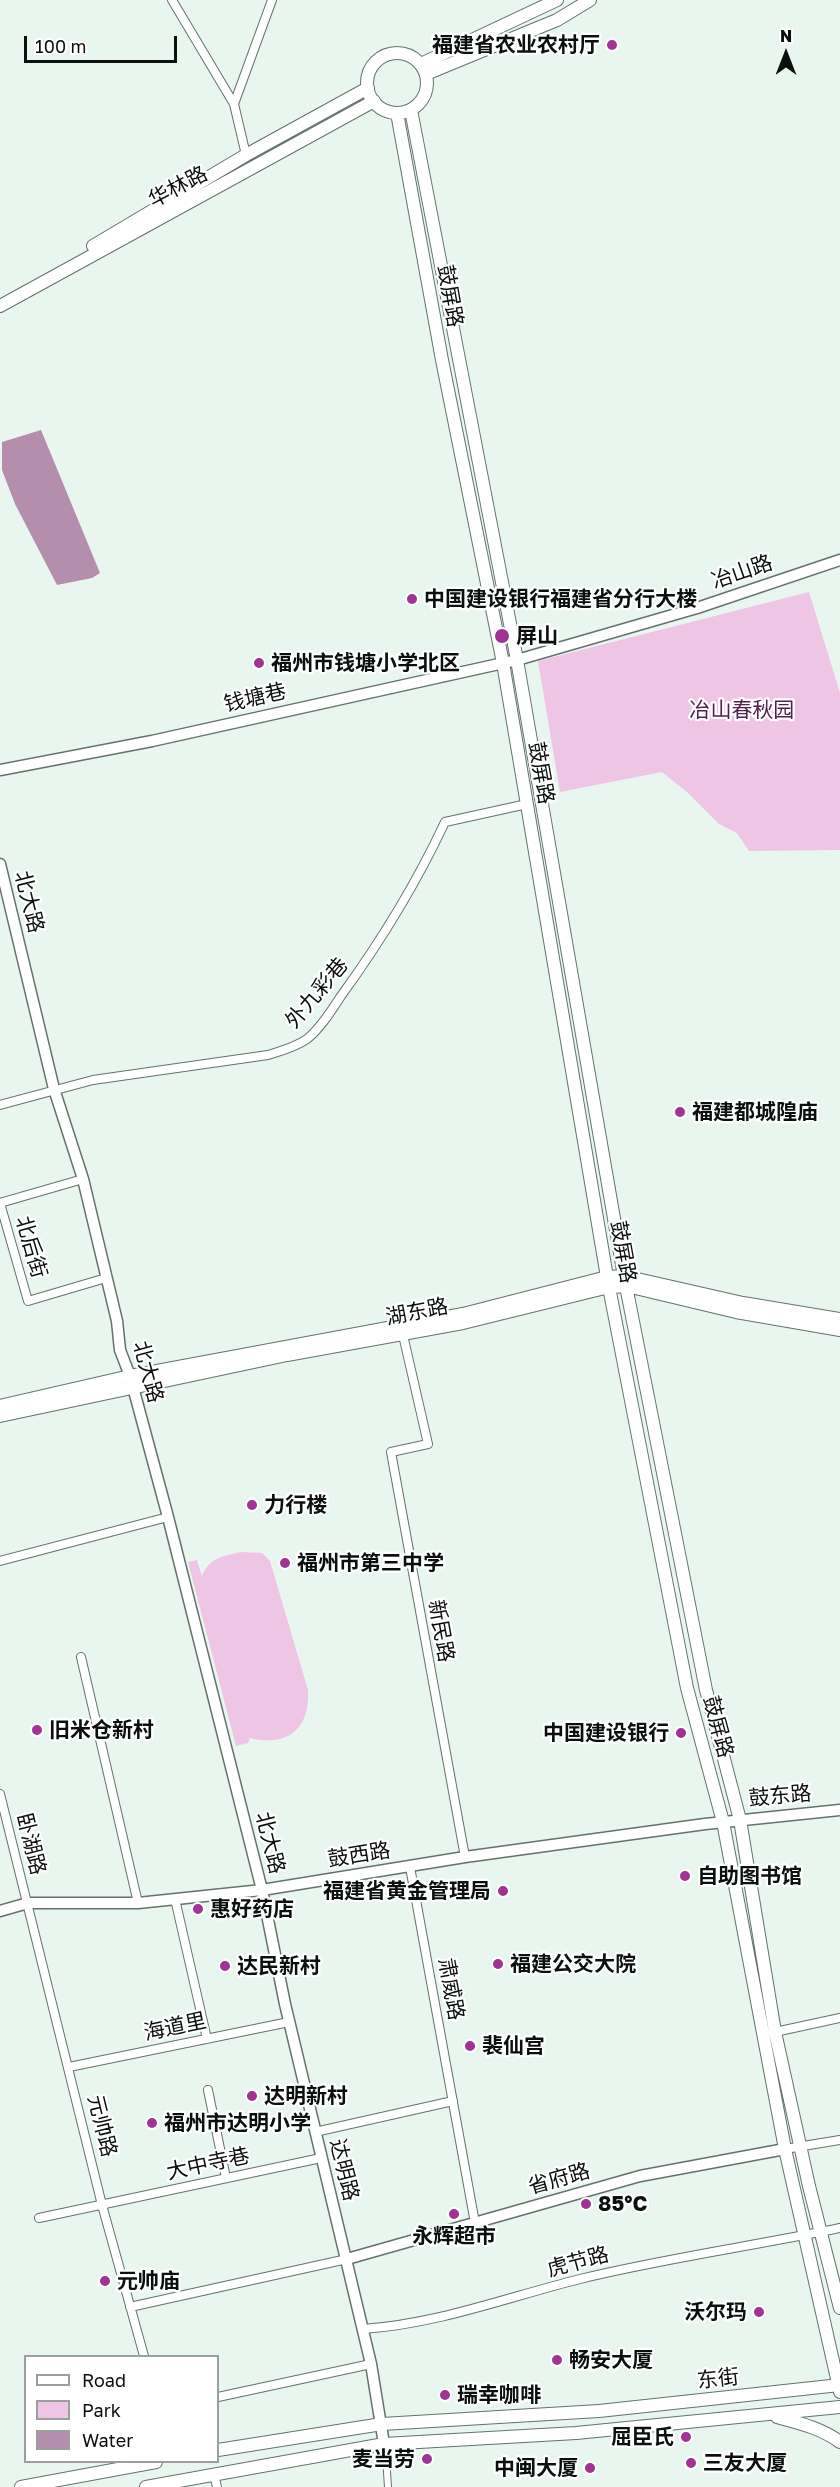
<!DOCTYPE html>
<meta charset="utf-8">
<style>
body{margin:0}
#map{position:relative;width:840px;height:2487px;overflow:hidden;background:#e9f6ef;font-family:"Golos Text",sans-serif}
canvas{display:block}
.legend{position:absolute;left:24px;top:2355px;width:195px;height:108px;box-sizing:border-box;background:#fff;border:2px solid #9d9f9e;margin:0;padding:8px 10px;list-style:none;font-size:18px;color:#0b0f0d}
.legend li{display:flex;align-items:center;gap:12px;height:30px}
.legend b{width:30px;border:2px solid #9d9f9e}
.north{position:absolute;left:756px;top:24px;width:60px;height:60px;-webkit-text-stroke:4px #fff;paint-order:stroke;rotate:0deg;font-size:16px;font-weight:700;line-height:24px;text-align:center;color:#0b0f0d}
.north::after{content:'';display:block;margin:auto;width:21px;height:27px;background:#0b0f0d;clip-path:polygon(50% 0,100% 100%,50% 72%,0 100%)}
.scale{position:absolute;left:24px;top:36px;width:153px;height:27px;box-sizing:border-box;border:3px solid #0b0f0d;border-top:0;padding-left:8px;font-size:18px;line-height:21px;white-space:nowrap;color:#0b0f0d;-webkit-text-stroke:4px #fff;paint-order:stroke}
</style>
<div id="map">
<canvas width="840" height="2487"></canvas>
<ul class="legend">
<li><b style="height:8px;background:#fff"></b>Road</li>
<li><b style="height:16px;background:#eec5e5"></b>Park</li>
<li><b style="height:16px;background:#b58ead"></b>Water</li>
</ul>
<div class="north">N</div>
<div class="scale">100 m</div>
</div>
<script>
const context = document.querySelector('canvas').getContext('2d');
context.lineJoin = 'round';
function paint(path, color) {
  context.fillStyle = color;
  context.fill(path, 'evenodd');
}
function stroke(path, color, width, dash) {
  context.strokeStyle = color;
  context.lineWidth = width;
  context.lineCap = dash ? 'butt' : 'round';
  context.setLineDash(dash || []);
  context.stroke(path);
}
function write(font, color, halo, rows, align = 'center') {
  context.font = font + ' "Golos Text","Noto Sans SC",sans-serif';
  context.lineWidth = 4.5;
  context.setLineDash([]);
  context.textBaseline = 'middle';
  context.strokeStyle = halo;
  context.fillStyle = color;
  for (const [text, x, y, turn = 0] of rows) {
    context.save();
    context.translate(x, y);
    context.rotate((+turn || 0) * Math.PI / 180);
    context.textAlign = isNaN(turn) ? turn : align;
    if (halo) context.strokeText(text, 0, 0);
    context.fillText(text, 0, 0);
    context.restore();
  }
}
paint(new Path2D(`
 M809 592 840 693V850L749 851 737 833 719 824 688 793 662 772 560 792 538 661Z
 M241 1552 262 1553 270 1561 308 1690C310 1729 288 1747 250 1738L248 1743 236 1746 188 1562 197 1560 202 1576C209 1558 223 1556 241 1552Z`), '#eec5e5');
paint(new Path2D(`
 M41 430 100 573 92 578 57 585 15 504 2 470V442Z`), '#b58ead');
const pedestrian = new Path2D(`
 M386 2457 388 2487`);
const minor = new Path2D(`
 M172 0 234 104 246 155
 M234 104 272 0
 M0 1105 93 1080 268 1055C281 1051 296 1047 307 1039 320 1029 332 1010 341 996 381 941 416 884 445 822L527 804
 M0 1203 28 1301 106 1278
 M0 1203 83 1179
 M403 1335 428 1444 391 1452 465 1857
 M0 1561 168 1517
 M81 1657 138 1903
 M0 1794 102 2205 144 2356
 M410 1867 475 2223
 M175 1899 207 2039
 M775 2032 840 2018
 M69 2067 289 2022
 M208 2090 226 2178
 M315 2132 453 2101
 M785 2149 840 2140
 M39 2218 321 2158
 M130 2307 347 2259
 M363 2329C438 2324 508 2297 580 2279 666 2258 754 2246 840 2228
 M218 2397 371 2364
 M214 2474 217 2487`);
const tertiary = new Path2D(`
 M0 770 152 741 517 660 697 608 840 560
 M0 864 54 1089 83 1179 117 1321 120 1350 130 1376 168 1517 262 1890 285 2004 371 2364 384 2444
 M0 1911 28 1903H138L262 1890 465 1857 705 1824 840 1810
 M347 2259 640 2176 785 2149`);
const secondary = new Path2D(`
 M367 83a30 30 0 1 1 60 0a30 30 0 1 1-60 0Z
 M421 64 557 0
 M426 74 557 20 590 0
 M411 110 517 660 624 1276 706 1690 740 1820 775 2032 809 2186 840 2308
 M397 113 442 360 503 663 607 1277 687 1688 723 1822 785 2149 840 2392
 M93 246 246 155 368 88
 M0 306 374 101
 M0 1406 130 1376 463 1314 607 1277 624 1276 743 1303 840 1319
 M0 1416 287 1355 463 1323 609 1287 627 1286 736 1312 840 1330`);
const primary = new Path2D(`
 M777 2417C799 2423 821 2428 840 2442
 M218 2450 382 2424 599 2411 840 2385
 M21 2487 156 2462
 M146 2487 384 2444 576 2433 840 2407`);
stroke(pedestrian, '#65716a', 8);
stroke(minor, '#65716a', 10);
stroke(tertiary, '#65716a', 13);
stroke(secondary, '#65716a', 14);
stroke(primary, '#65716a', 14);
stroke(pedestrian, '#fff', 6);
stroke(minor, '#fff', 8);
stroke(tertiary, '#fff', 10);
stroke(secondary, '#fff', 12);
stroke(primary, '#fff', 12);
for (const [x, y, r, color] of [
 [612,45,6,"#a13393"],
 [412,599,6,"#a13393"],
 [502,636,8,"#a13393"],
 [259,663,6,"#a13393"],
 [680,1112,6,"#a13393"],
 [252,1505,6,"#a13393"],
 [285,1563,6,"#a13393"],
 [37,1730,6,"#a13393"],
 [681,1733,6,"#a13393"],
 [685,1876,6,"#a13393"],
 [503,1891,6,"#a13393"],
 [198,1909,6,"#a13393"],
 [498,1964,6,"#a13393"],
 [225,1966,6,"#a13393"],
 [470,2046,6,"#a13393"],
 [252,2096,6,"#a13393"],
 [152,2123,6,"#a13393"],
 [586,2204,6,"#a13393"],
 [454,2214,6,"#a13393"],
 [105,2281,6,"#a13393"],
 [759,2312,6,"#a13393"],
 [557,2360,6,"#a13393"],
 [445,2395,6,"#a13393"],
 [686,2437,6,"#a13393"],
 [427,2459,6,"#a13393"],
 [691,2463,6,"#a13393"],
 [590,2468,6,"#a13393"]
]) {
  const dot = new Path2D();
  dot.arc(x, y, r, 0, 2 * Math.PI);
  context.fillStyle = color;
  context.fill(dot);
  stroke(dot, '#fff', 2);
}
write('bold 21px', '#0b0f0d', '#fff', [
 ["福建省农业农村厅",600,45,"right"],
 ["中国建设银行福建省分行大楼",424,599],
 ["屏山",516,636],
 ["福州市钱塘小学北区",271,663],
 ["福建都城隍庙",692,1112],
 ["力行楼",264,1505],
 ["福州市第三中学",297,1563],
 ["旧米仓新村",49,1730],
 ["中国建设银行",669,1733,"right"],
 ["自助图书馆",697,1876],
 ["福建省黄金管理局",491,1891,"right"],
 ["惠好药店",210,1909],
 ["福建公交大院",510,1964],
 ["达民新村",237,1966],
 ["裴仙宫",482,2046],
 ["达明新村",264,2096],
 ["福州市达明小学",164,2123],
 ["85°C",598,2204],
 ["永辉超市",454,2236,"center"],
 ["元帅庙",117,2281],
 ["沃尔玛",747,2312,"right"],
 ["畅安大厦",569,2360],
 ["瑞幸咖啡",457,2395],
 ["屈臣氏",674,2437,"right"],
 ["麦当劳",415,2459,"right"],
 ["三友大厦",703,2463],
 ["中闽大厦",578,2468,"right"]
], 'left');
write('21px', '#0b0f0d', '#fff', [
 ["华林路",178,187,-28],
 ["鼓屏路",450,296,80],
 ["冶山路",742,572,-19],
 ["钱塘巷",255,698,-13],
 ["鼓屏路",541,773,80],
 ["北大路",29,902,76],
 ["外九彩巷",317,993,-50],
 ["北后街",31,1247,74],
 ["鼓屏路",623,1252,80],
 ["湖东路",417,1312,-11],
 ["北大路",148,1372,75],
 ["新民路",441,1631,80],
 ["鼓屏路",718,1727,75],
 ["鼓东路",780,1796,-5],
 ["北大路",270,1843,76],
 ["卧湖路",31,1844,76],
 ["鼓西路",359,1855,-9],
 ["肃威路",451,1989,80],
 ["海道里",175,2027,-12],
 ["元帅路",102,2126,76],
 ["大中寺巷",208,2164,-12],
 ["达明路",344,2170,76],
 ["省府路",559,2179,-16],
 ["虎节路",578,2262,-15],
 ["东街",718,2379,-6]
]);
write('21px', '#53214c', '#fff', [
 ["冶山春秋园",742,710]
]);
</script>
